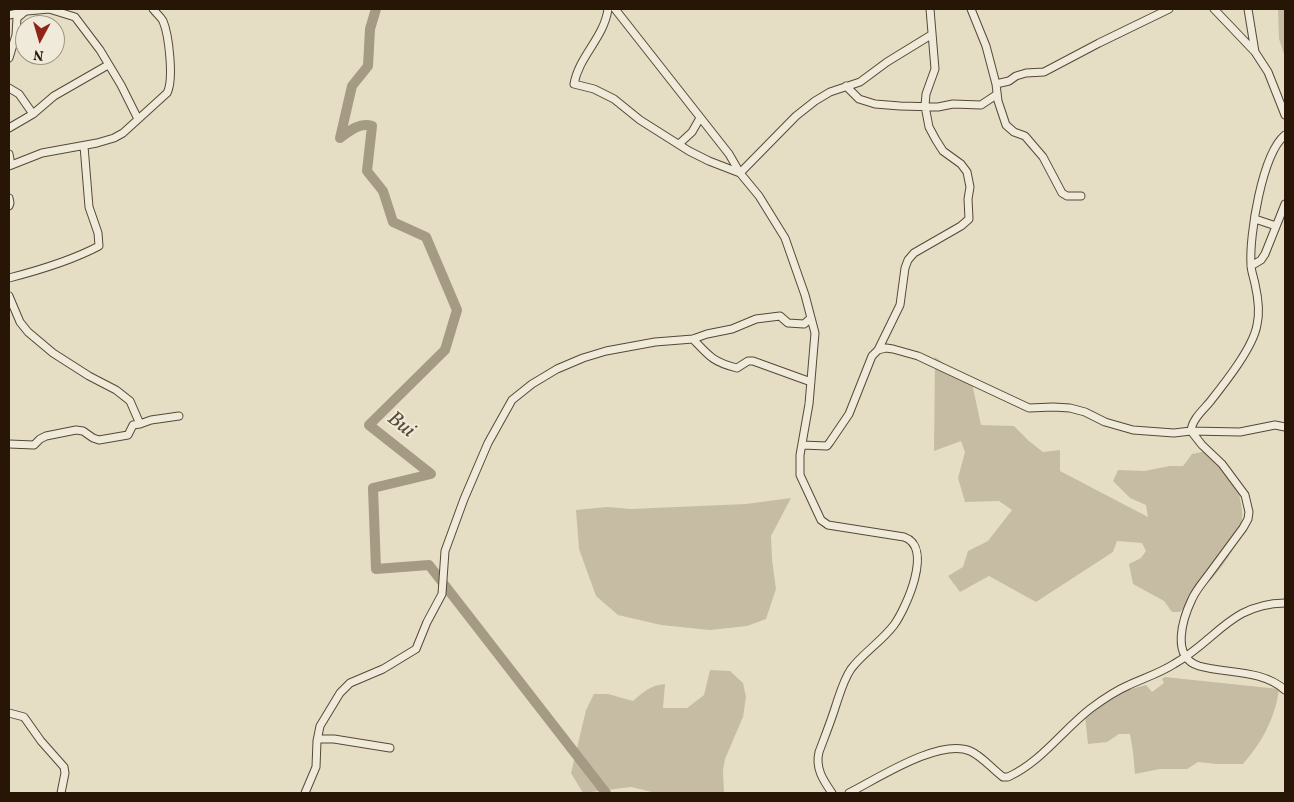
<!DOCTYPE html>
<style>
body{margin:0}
#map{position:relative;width:1294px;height:802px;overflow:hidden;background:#e6dec4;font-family:Vollkorn,serif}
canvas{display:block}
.frame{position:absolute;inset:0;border:10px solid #271605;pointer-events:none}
.north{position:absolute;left:15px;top:15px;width:50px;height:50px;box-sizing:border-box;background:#efead9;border:1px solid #9f9584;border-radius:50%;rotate:186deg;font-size:14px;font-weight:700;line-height:20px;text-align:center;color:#271605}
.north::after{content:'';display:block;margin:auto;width:18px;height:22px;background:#8f2418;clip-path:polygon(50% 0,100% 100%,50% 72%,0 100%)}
</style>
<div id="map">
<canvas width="1294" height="802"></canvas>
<div class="frame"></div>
<div class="north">N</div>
</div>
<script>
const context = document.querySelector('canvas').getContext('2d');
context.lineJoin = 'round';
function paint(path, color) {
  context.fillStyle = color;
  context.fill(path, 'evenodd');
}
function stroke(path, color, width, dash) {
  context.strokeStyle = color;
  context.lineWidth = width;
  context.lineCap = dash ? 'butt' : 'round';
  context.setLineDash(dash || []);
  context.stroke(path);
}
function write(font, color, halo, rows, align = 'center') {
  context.font = font + ' Vollkorn,serif';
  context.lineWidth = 4;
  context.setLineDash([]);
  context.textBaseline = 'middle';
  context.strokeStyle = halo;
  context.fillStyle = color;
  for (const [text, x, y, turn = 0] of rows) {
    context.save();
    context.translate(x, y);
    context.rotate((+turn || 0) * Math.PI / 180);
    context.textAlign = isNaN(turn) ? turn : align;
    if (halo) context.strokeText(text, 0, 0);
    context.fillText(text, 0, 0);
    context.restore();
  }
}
paint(new Path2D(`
 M1278 9H1285V57L1279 39Z
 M935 357 972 383 981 425 1014 426 1029 441 1043 452 1060 450V471L1148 517 1146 505 1130 498 1113 481 1118 470 1144 471 1170 466H1183L1192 454 1207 451C1230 466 1236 471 1240 499 1241 505 1243 512 1242 518 1242 553 1203 588 1180 612H1172L1164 601 1133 584 1129 564 1141 558 1146 551 1142 543 1117 541 1113 552 1036 602 989 576 960 592 948 576 963 567 968 551 988 541 1012 510 999 501 965 502 958 478 965 452 961 441 934 451Z
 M791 498 771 536 772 560 776 589 766 619 747 626 710 630 661 625 618 615 596 596 579 549 576 510 607 507 631 509 746 504Z
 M710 670 730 671 743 683 746 697 743 717 725 759 723 770 724 793H656L631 787 583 793 571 773 586 710 594 694H608L633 701C643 692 651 685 665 684L663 708H687L704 695Z
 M1165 677 1279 689C1275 719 1262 742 1243 764H1217L1198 762 1187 769H1160L1135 774 1133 752 1130 734H1119L1107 742 1088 744 1085 716 1116 693 1146 685 1152 692 1164 683 1162 679Z`), '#c6bca4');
stroke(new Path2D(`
 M376 9 370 29 368 66 352 86 340 138C349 131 360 122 372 126L367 171 383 191 393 222 426 237 457 310 445 350 369 425 431 474 373 488 376 569 429 565 606 793`), '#a59a83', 10);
const minor = new Path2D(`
 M608 9C604 38 579 56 574 84L594 89 614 99 640 120 689 151 709 161 740 173 796 116 815 101 830 92 860 82 887 62 931 35
 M615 9 729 154 740 173 759 196 785 238 805 295 815 333 809 404 800 455V475L821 520 828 525 904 537C934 547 906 608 894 625 881 642 863 653 851 669 844 679 840 693 836 705 831 721 825 736 819 752 815 768 823 780 832 793
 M971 9 986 46 996 84 998 101 1006 125 1014 132 1025 136 1043 157 1062 193 1067 196H1081
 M1214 9 1255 52
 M1248 9 1255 52 1268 72 1285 115
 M9 15 27 11 49 9 75 17 100 50 121 85 138 119
 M9 58 16 35 17 18 23 13
 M996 84 1009 81 1016 76 1026 73 1044 72 1099 43 1169 9
 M846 86 859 99 875 104 900 106 938 107 953 104 981 105 996 95
 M9 88 19 94 33 114
 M9 128 33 114 54 96 108 65
 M679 144 692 132 700 118
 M9 154 11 165
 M9 166 42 153 97 143 114 138 123 133 167 93C174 80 169 35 163 21 161 17 156 13 153 9
 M9 198 10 203 9 206
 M1255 219 1276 226
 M1251 266 1261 260 1265 254 1285 204
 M9 278C40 270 71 261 99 246L98 233 89 207 84 146
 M9 296 20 322 28 332 53 353 89 376 116 390 130 401 140 424 151 420 179 416
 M693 339C709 356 713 362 737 368L748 361H753L811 382
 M878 350 900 305 905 268 908 260 914 253 961 226 969 219 968 199 970 187 967 172 961 164 943 151 936 140 929 127 925 106 926 94 935 69 930 9
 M1191 431 1202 445 1222 464 1245 495 1249 512 1248 519 1243 528C1232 543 1220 559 1209 574 1203 582 1196 590 1192 599 1183 618 1170 657 1199 666 1227 674 1261 669 1285 690
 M1191 431C1192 420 1202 411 1209 403 1224 384 1253 348 1257 325 1260 312 1258 297 1255 284 1254 278 1251 271 1251 265 1249 236 1262 154 1285 135
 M9 444 34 445 40 439 46 436 76 430 83 431 93 438 99 440 128 435 133 425 140 424
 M802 445 827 446 830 442 849 414 872 356 878 350 886 348 893 349 918 356 1029 408 1053 407 1070 408 1085 412 1105 422 1133 430 1174 433 1191 431 1240 432 1275 425 1285 427
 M9 713 24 717 41 741 64 767 65 773 61 793
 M318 739H334L390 748
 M305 793 316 767 317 741 320 726 340 693 350 683 383 669 416 649 427 622 442 594 445 551 464 499 488 443 512 400 532 384 557 369 583 358 606 351 655 342 693 339 707 334 732 329 756 319 780 316 788 323 804 324 811 318
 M849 793C877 779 939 738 970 751 982 756 992 769 1003 777H1008C1041 762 1062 731 1090 709 1102 700 1115 691 1129 685 1144 678 1160 673 1174 664 1217 640 1230 604 1285 603`);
stroke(minor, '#574835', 9);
stroke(minor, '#efead9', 7);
write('italic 21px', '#594b37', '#efead9', [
 ["Bui",400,426,38]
]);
</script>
